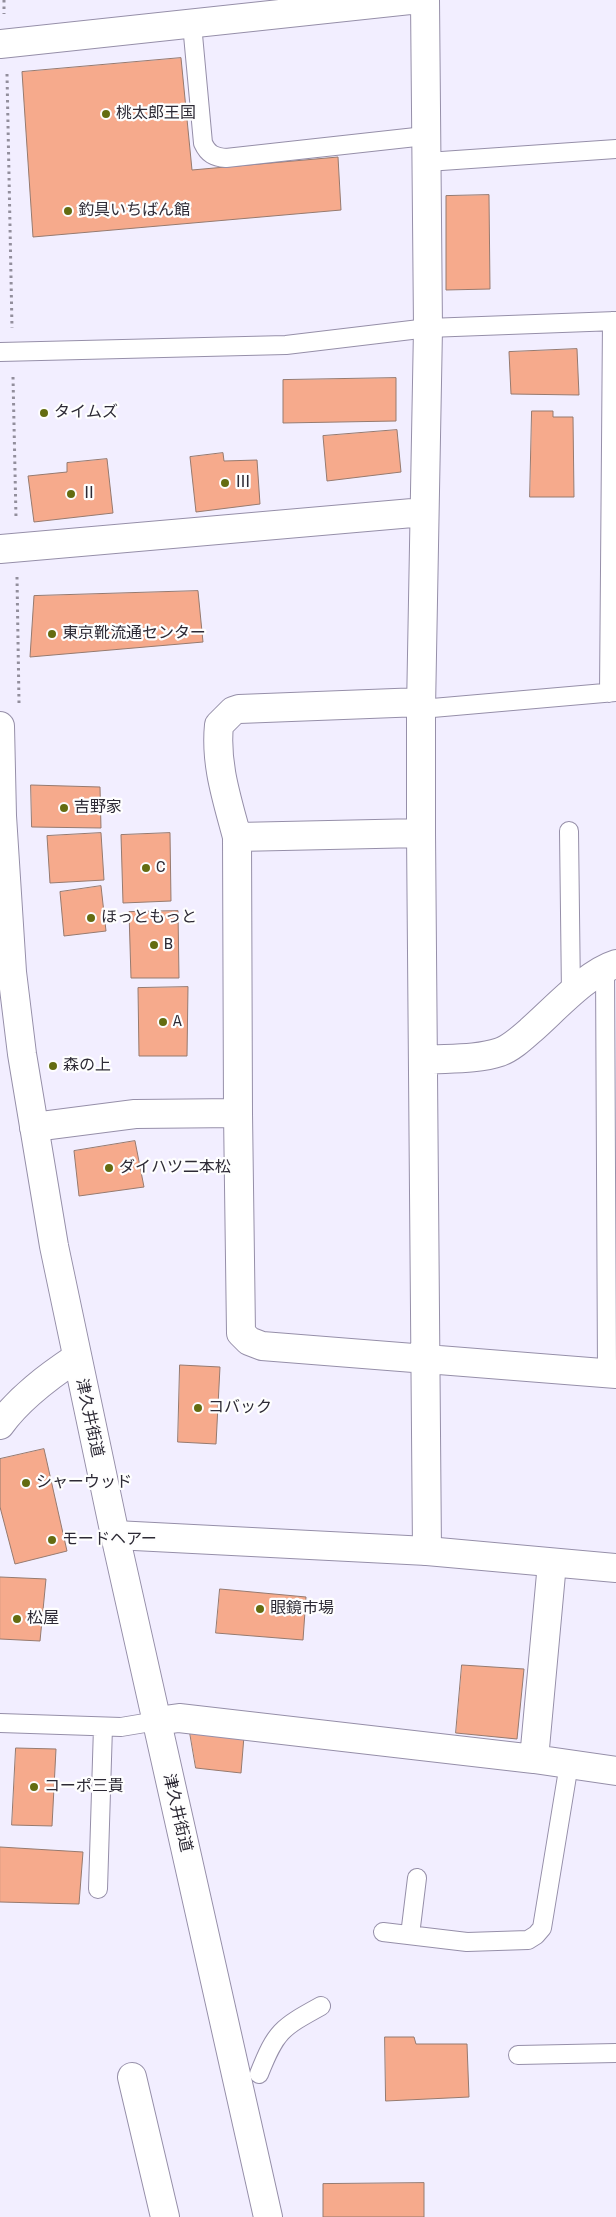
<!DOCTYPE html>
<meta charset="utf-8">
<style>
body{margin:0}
canvas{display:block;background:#f2eeff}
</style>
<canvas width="616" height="2217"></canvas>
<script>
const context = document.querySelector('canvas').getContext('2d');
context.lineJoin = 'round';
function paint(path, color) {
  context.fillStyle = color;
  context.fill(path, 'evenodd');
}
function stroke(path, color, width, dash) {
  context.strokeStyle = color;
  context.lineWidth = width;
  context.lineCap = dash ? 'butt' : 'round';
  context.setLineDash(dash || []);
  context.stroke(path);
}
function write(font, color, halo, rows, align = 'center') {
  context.font = font + ' "Archivo Narrow","Noto Sans JP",sans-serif';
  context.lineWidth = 4.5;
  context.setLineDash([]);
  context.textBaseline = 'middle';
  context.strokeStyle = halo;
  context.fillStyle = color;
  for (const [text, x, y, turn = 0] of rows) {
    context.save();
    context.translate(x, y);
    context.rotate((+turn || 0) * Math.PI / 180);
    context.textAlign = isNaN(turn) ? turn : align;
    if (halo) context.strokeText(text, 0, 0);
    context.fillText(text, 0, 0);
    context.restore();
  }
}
const building = new Path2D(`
 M181 58 192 170 338 157 341 210 33 237 22 72Z
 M489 195 490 289 446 290V196Z
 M577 349 579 395 511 394 509 352Z
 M396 378V421L283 423V380Z
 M532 411H553V417H573L574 497H530Z
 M397 430 401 472 327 481 323 436Z
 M223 453 224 461 257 460 260 504 196 512 190 457Z
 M107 459 113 513 34 522 28 476 67 472V463Z
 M198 591 203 642 30 657 34 596Z
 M31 785 100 787 101 828 32 827Z
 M101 833 104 880 50 883 47 836Z
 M170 833 171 901 123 903 121 835Z
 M101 886 106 931 64 936 60 892Z
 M178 911 179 978H131L129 912Z
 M188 987 187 1056H139L138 988Z
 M135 1141 144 1187 79 1196 74 1151Z
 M180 1365 220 1367 216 1444 178 1442Z
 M44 1449 67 1551 15 1564 0 1507V1459Z
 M0 1577 46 1579 40 1641 0 1639Z
 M220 1589 306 1597 303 1640 216 1633Z
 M462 1665 524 1669 517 1739 456 1733Z
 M189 1727 244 1736 241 1773 196 1768Z
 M16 1748 56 1749 52 1826 12 1825Z
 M0 1847 83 1852 79 1904 0 1902Z
 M385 2037H414L416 2044H467L469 2097 386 2101Z
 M424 2183V2217H323V2184Z`);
paint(building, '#f6aa8c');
stroke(building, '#967a6f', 1);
const service = new Path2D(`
 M192 24 203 143C208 154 214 157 226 158L425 136
 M427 162 616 149
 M0 352 286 345 428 328 616 321
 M609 693 612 321
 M421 709 616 692
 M569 831 571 995
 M605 967 607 1374
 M0 1723 121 1727 157 1721
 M98 1889 103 1727
 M383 1932 467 1942 528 1940 536 1935 542 1928 569 1764
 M410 1935 417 1878
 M518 2055 616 2053
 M259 2074C276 2031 281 2028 321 2006`);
const minor = new Path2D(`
 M425 0 428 328 421 709V833L427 1551
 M0 44 410 0
 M0 549 424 512
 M421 833 237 837 238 1113 241 1333 249 1341 262 1346 616 1374
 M237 837C227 799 215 764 219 725L233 711 239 709 421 702
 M423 1060C447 1058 476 1060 500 1052 511 1048 522 1038 531 1030 555 1009 587 973 616 964
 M34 1127 135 1114 238 1113
 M0 1425C19 1398 49 1376 76 1358
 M157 1721 179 1718 534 1759 616 1771
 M534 1759 552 1563
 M132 2077 165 2217`);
const tertiary = new Path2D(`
 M115 1535 427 1551 616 1568`);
const trunk = new Path2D(`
 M0 726 2 816 12 972 22 1054 54 1246 115 1535 268 2217`);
stroke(service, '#968fa9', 20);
stroke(minor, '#968fa9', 30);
stroke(tertiary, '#968fa9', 30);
stroke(trunk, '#968fa9', 30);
stroke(new Path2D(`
 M4 0V14
 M7 74 12 328
 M13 377 16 518
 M17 577 19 703`), '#928e9c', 3, [2.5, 4]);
stroke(service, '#fff', 18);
stroke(minor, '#fff', 28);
stroke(tertiary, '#fff', 28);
stroke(trunk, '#fff', 28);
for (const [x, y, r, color] of [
 [106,114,5,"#646c11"],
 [68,211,5,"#646c11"],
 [44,413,5,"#646c11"],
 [225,483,5,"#646c11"],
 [71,494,5,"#646c11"],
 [52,634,5,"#646c11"],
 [64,808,5,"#646c11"],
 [146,868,5,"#646c11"],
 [91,918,5,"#646c11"],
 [154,945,5,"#646c11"],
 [163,1022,5,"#646c11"],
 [53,1066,5,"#646c11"],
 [109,1168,5,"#646c11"],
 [198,1408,5,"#646c11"],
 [26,1483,5,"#646c11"],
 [52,1540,5,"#646c11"],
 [260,1609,5,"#646c11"],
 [17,1619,5,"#646c11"],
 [34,1787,5,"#646c11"]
]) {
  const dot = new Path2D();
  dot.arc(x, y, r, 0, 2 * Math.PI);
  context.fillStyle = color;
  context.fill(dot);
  stroke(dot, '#fefefe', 2);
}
write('16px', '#2d2a35', '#fefefe', [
 ["桃太郎王国",116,114],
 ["釣具いちばん館",78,211],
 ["タイムズ",54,413],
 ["Ⅲ",235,483],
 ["Ⅱ",81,494],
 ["東京靴流通センター",62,634],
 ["吉野家",74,808],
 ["C",156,868],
 ["ほっともっと",101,918],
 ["B",164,945],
 ["A",173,1022],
 ["森の上",63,1066],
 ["ダイハツ二本松",119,1168],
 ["コバック",208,1408],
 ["シャーウッド",36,1483],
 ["モードヘアー",62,1540],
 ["眼鏡市場",270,1609],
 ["松屋",27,1619],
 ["コーポ三貴",44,1787]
], 'left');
write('16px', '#2d2a35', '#fefefe', [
 ["津久井街道",89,1418,78],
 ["津久井街道",177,1813,77]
]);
</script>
